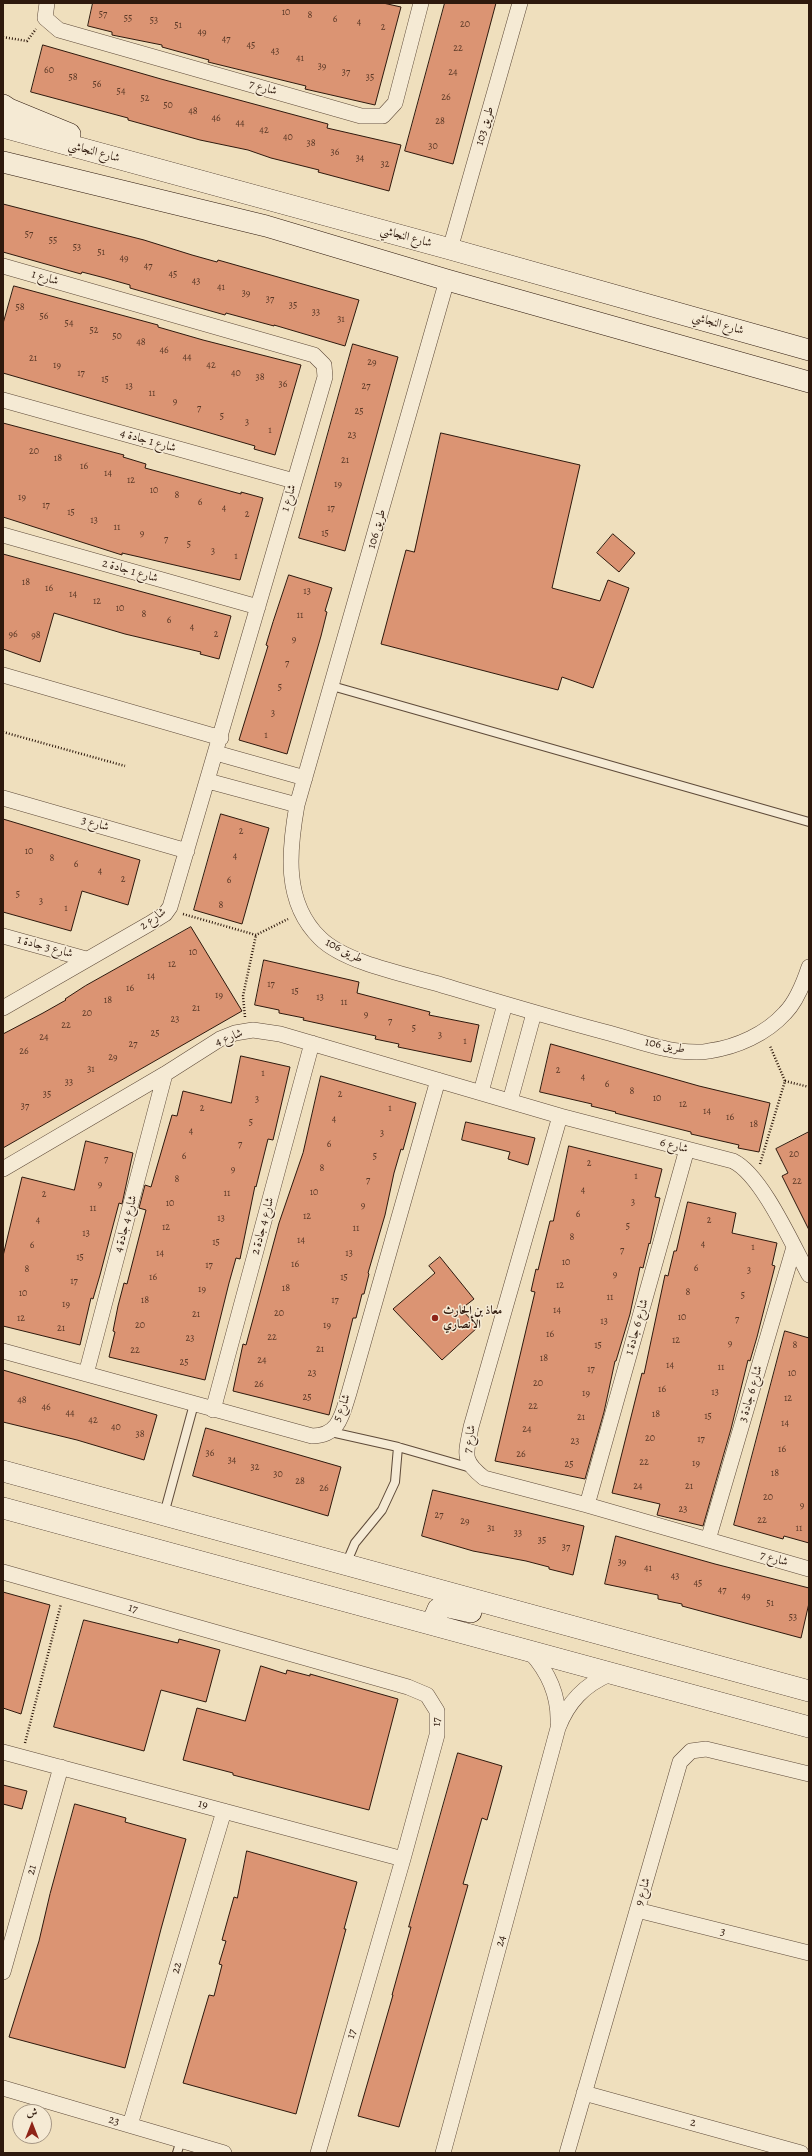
<!DOCTYPE html>
<meta charset="utf-8">
<style>
body{margin:0}
#map{position:relative;width:812px;height:2156px;overflow:hidden;background:#efdfbd;font-family:Alegreya,Amiri,serif}
canvas{display:block}
.frame{position:absolute;inset:0;border:4px solid #2e190d;pointer-events:none}
.north{position:absolute;left:12px;top:2104px;width:40px;height:40px;box-sizing:border-box;background:#f5ead4;border:1px solid #a59684;border-radius:50%;rotate:0deg;font-size:11px;font-weight:700;line-height:16px;text-align:center;color:#2e190d}
.north::after{content:'';display:block;margin:auto;width:14px;height:18px;background:#8f2418;clip-path:polygon(50% 0,100% 100%,50% 72%,0 100%)}
</style>
<div id="map">
<canvas width="812" height="2156"></canvas>
<div class="frame"></div>
<div class="north">ش</div>
</div>
<script>
const context = document.querySelector('canvas').getContext('2d');
context.lineJoin = 'round';
function paint(path, color) {
  context.fillStyle = color;
  context.fill(path, 'evenodd');
}
function stroke(path, color, width, dash) {
  context.strokeStyle = color;
  context.lineWidth = width;
  context.lineCap = dash ? 'butt' : 'round';
  context.setLineDash(dash || []);
  context.stroke(path);
}
function write(font, color, halo, rows, align = 'center') {
  context.font = font + ' Alegreya,Amiri,serif';
  context.lineWidth = 3;
  context.setLineDash([]);
  context.textBaseline = 'middle';
  context.strokeStyle = halo;
  context.fillStyle = color;
  for (const [text, x, y, turn = 0] of rows) {
    context.save();
    context.translate(x, y);
    context.rotate((+turn || 0) * Math.PI / 180);
    context.textAlign = isNaN(turn) ? turn : align;
    if (halo) context.strokeText(text, 0, 0);
    context.fillText(text, 0, 0);
    context.restore();
  }
}
const building = new Path2D(`
 M93 3H383L401 7 375 105 305 89 306 86 208 62 209 60 162 47V45L112 35V32L88 26Z
 M445 3H496L453 164 405 151Z
 M43 45 161 79 328 124 327 128 401 145 389 191 318 172 319 170 271 158 248 150 200 140 128 120V118L31 92Z
 M3 204 144 240 192 255 217 262 218 260 359 300 345 346 274 325V326L226 313 225 315 130 288V285L105 278 82 272 81 274 3 252Z
 M14 286 158 325V327L203 340 301 365 275 455 254 449 255 446 3 373V324Z
 M353 344 398 357 345 551 299 538Z
 M3 423 124 455 123 457 146 464 145 468 241 494V492L263 498 240 580 122 553V555L3 517Z
 M441 433 580 465 552 588 600 601 608 580 629 588 593 688 562 677 558 690 381 644 406 550 414 552Z
 M613 534 635 553 619 572 597 553Z
 M3 554 231 616 219 659 200 654 201 652 125 634 54 613 40 662 3 649Z
 M289 575 332 588 325 611 327 612 321 636 287 754 239 740 268 646 266 645 273 622Z
 M221 814 269 828 242 924 194 910Z
 M3 819 140 860 128 905 82 891 71 931 3 912Z
 M191 927 242 1011 3 1148V1034L43 1013 66 1000 65 999 85 986Z
 M264 960 359 982 357 993 430 1012 429 1015 479 1025 471 1062 398 1047 399 1044 375 1039 376 1036 303 1020 304 1018 279 1013V1010L255 1005Z
 M551 1044 699 1086 770 1103 759 1152 738 1148 739 1145 691 1134V1132L615 1113 616 1112 591 1106 592 1104 540 1092Z
 M241 1056 290 1067 273 1140 268 1139 256 1187 255 1186 240 1259 236 1258 229 1283 205 1380 109 1357 115 1332 113 1331 118 1306 124 1283 127 1284 146 1210 139 1208 145 1185 151 1187 172 1115 177 1116 183 1091 231 1103Z
 M321 1076 416 1103 403 1150 401 1149 394 1173 385 1215 368 1273 369 1274 364 1294H362L356 1318H353L329 1415 233 1391 243 1344 246 1345 279 1223 303 1153Z
 M466 1122 535 1138 528 1165 508 1159 510 1152 462 1140Z
 M809 1132V1230L782 1176 788 1173 776 1149Z
 M86 1141 133 1153 122 1204 119 1203 100 1275 93 1299 91 1298 80 1345 3 1326V1256L22 1177 74 1190Z
 M569 1146 662 1169 655 1197 660 1198 650 1244 649 1243 643 1268 640 1267 630 1314 616 1361H615L604 1412 585 1479 495 1461 535 1292 531 1291 536 1269 538 1270 550 1221H553Z
 M688 1202 736 1213 732 1233 777 1243 772 1265 775 1266 757 1337 750 1361 748 1360 731 1429 703 1526 657 1515 660 1504 612 1493 642 1373 644 1374 665 1275 668 1276 674 1251H676Z
 M440 1257 474 1299 461 1309 478 1327 442 1360 393 1309 435 1273 429 1266Z
 M785 1331 809 1338V1543L784 1536 783 1539 734 1525Z
 M3 1370 157 1415 144 1460 77 1440 3 1422Z
 M206 1428 341 1467 328 1516 193 1476Z
 M433 1490 584 1526 573 1575 549 1569V1567L526 1561 473 1551 422 1536Z
 M616 1536 715 1564 809 1588V1603L801 1638 682 1606V1604L658 1599V1595L605 1584Z
 M3 1592 50 1605 21 1714 3 1708Z
 M84 1620 178 1643 179 1639 220 1650 206 1702 161 1690 144 1751 54 1727Z
 M261 1666 286 1674 287 1670 310 1676V1674L398 1699 369 1810 233 1775V1773L183 1760 197 1708 245 1721Z
 M458 1753 502 1766 487 1820 482 1818 463 1884 468 1885 399 2127 358 2116 393 1995H392L411 1927H409Z
 M3 1785 27 1791 22 1809 3 1804Z
 M75 1804 126 1818 125 1822 186 1839 161 1929 125 2068 9 2037 39 1941 50 1894Z
 M247 1851 357 1882 344 1929H346L296 2114 183 2083 209 1995 214 1996 222 1965 219 1964 226 1941 222 1940 234 1897 237 1898Z`);
paint(building, '#db9473');
stroke(building, '#2e190d', 1);
const lane = new Path2D(`
 M332 686 809 822
 M331 1432 398 1447 471 1468
 M164 1514 194 1404
 M346 1564 355 1543 382 1510 395 1482 398 1447
 M177 2153 181 2140`);
const street = new Path2D(`
 M47 3 45 18 59 30 361 116H383L395 103 421 3
 M450 249 520 3
 M3 266 314 355 324 365 325 377 170 907 165 914 149 924 3 1008
 M447 280 297 805C289 850 283 902 320 938 344 962 403 974 435 983 492 1000 548 1017 605 1032 629 1038 654 1048 678 1051 688 1052 700 1053 709 1051 737 1047 766 1034 785 1013 797 1001 804 982 809 967
 M3 400 294 481
 M3 535 258 607
 M3 675 221 738
 M216 753 305 778
 M208 781 297 805
 M3 798 187 851
 M3 936 86 959
 M481 1092 505 1004
 M510 1101 534 1013
 M560 1116 471 1427C466 1454 461 1460 484 1478L587 1505 809 1569
 M3 1169 165 1074 220 1039 235 1033 253 1030 280 1034 560 1116 733 1161C762 1175 793 1246 809 1275
 M3 1351 312 1436C339 1436 342 1415 349 1393L438 1080
 M86 1374 165 1074
 M213 1410 312 1043
 M587 1505 687 1149
 M708 1540 794 1247
 M3 1572 408 1687 427 1695 437 1711V1735L403 1859 318 2153
 M531 1653C549 1673 559 1696 558 1723
 M3 1752 403 1859
 M637 1910 809 1953
 M3 1972 61 1767
 M3 2088 224 2153
 M584 2093 801 2153
 M130 2125 224 1811
 M443 2153 558 1728C568 1702 584 1685 610 1674
 M567 2153 680 1762 691 1751 706 1749 809 1774`);
const secondary = new Path2D(`
 M3 105 9 109 70 134
 M3 127 450 249 809 350
 M3 162 266 226 447 280 809 382
 M3 1471 809 1691
 M3 1508 809 1727
 M439 1626 435 1616 438 1609 444 1606 471 1612`);
stroke(lane, '#5e4a39', 10);
stroke(street, '#5e4a39', 16);
stroke(secondary, '#2e190d', 22);
stroke(new Path2D(`
 M3 37 27 41 36 29
 M3 732 125 766
 M183 914 256 935 288 919
 M245 1017 243 996 256 935
 M785 1081 809 1087
 M760 1164 785 1081 770 1046
 M25 1743 61 1604`), '#2e190d', 2.5, [1, 2]);
stroke(lane, '#f5ead4', 8);
stroke(street, '#f5ead4', 15);
stroke(secondary, '#f5ead4', 21);
for (const [x, y, r, color] of [
 [435,1318,4,"#8f2418"]
]) {
  const dot = new Path2D();
  dot.arc(x, y, r, 0, 2 * Math.PI);
  context.fillStyle = color;
  context.fill(dot);
  stroke(dot, '#f5ead4', 1.5);
}
write('10px', '#593826', null, [
 ["10",286,13],
 ["57",103,15],
 ["8",310,16],
 ["55",128,19],
 ["6",335,20],
 ["53",154,21],
 ["4",359,23],
 ["20",465,25],
 ["51",178,26],
 ["2",383,28],
 ["49",202,33],
 ["47",226,40],
 ["45",251,46],
 ["22",458,49],
 ["43",275,52],
 ["41",300,59],
 ["39",322,67],
 ["60",49,71],
 ["37",346,73],
 ["24",453,73],
 ["58",73,78],
 ["35",370,78],
 ["56",97,85],
 ["54",121,92],
 ["26",446,98],
 ["52",145,99],
 ["50",168,106],
 ["48",193,112],
 ["46",216,119],
 ["28",440,122],
 ["44",240,124],
 ["42",264,131],
 ["40",288,138],
 ["38",311,144],
 ["30",433,147],
 ["36",335,153],
 ["34",360,159],
 ["32",385,165],
 ["57",29,235],
 ["55",53,241],
 ["53",77,248],
 ["51",101,253],
 ["49",124,259],
 ["47",148,267],
 ["45",173,275],
 ["43",196,282],
 ["41",221,288],
 ["39",246,294],
 ["37",270,300],
 ["35",293,306],
 ["58",20,308],
 ["33",316,313],
 ["56",44,317],
 ["31",341,320],
 ["54",69,324],
 ["52",94,331],
 ["50",117,337],
 ["48",141,343],
 ["46",164,351],
 ["44",187,358],
 ["21",33,359],
 ["29",372,363],
 ["19",57,366],
 ["42",211,366],
 ["17",81,374],
 ["40",236,374],
 ["38",260,378],
 ["15",105,380],
 ["36",283,385],
 ["13",129,387],
 ["27",366,387],
 ["11",152,394],
 ["9",175,402],
 ["7",199,409],
 ["25",359,412],
 ["5",222,417],
 ["3",247,423],
 ["1",270,431],
 ["23",352,436],
 ["20",34,452],
 ["18",58,459],
 ["21",345,461],
 ["16",84,467],
 ["14",108,474],
 ["12",131,481],
 ["19",338,485],
 ["10",154,491],
 ["8",177,496],
 ["19",22,498],
 ["6",200,503],
 ["17",46,506],
 ["4",224,509],
 ["17",331,509],
 ["15",71,513],
 ["2",247,515],
 ["13",94,521],
 ["11",117,528],
 ["9",142,534],
 ["15",325,534],
 ["7",166,540],
 ["5",189,545],
 ["3",213,552],
 ["1",236,557],
 ["18",26,583],
 ["16",49,589],
 ["13",307,592],
 ["14",73,595],
 ["12",97,602],
 ["10",120,609],
 ["8",144,615],
 ["11",300,616],
 ["6",169,621],
 ["4",192,628],
 ["96",13,635],
 ["2",216,635],
 ["98",36,636],
 ["9",294,640],
 ["7",287,664],
 ["5",280,688],
 ["3",273,714],
 ["1",266,736],
 ["2",241,832],
 ["10",29,852],
 ["4",235,857],
 ["8",52,859],
 ["6",76,865],
 ["4",100,872],
 ["2",123,880],
 ["6",229,881],
 ["5",18,895],
 ["3",41,902],
 ["8",221,906],
 ["1",66,909],
 ["10",193,953],
 ["12",172,965],
 ["14",151,977],
 ["17",271,985],
 ["16",130,989],
 ["15",295,992],
 ["19",219,996],
 ["13",320,998],
 ["18",108,1001],
 ["11",344,1003],
 ["21",196,1009],
 ["20",87,1014],
 ["9",366,1015],
 ["23",175,1020],
 ["7",390,1022],
 ["22",66,1026],
 ["5",414,1029],
 ["25",155,1034],
 ["3",440,1036],
 ["24",44,1038],
 ["1",465,1042],
 ["27",133,1045],
 ["26",24,1052],
 ["29",113,1058],
 ["31",91,1070],
 ["2",558,1071],
 ["1",263,1074],
 ["4",583,1078],
 ["33",69,1083],
 ["6",607,1085],
 ["8",632,1092],
 ["35",47,1095],
 ["2",340,1095],
 ["10",657,1099],
 ["3",257,1100],
 ["12",683,1105],
 ["37",25,1107],
 ["2",202,1109],
 ["1",390,1109],
 ["14",707,1112],
 ["16",730,1118],
 ["4",334,1120],
 ["5",251,1123],
 ["18",754,1125],
 ["4",191,1132],
 ["3",382,1134],
 ["7",240,1145],
 ["6",329,1145],
 ["20",794,1155],
 ["6",184,1157],
 ["5",375,1157],
 ["7",106,1160],
 ["2",589,1164],
 ["8",322,1169],
 ["9",233,1170],
 ["1",636,1177],
 ["8",177,1180],
 ["7",368,1181],
 ["22",797,1182],
 ["9",100,1185],
 ["4",583,1191],
 ["10",314,1193],
 ["11",227,1194],
 ["2",44,1195],
 ["3",633,1203],
 ["10",170,1204],
 ["9",363,1206],
 ["11",93,1209],
 ["6",578,1215],
 ["12",307,1217],
 ["13",221,1219],
 ["4",38,1221],
 ["2",709,1221],
 ["5",628,1227],
 ["12",166,1228],
 ["11",356,1229],
 ["13",86,1234],
 ["8",572,1238],
 ["14",301,1241],
 ["15",216,1243],
 ["4",703,1245],
 ["6",32,1246],
 ["1",753,1248],
 ["7",622,1251],
 ["14",160,1254],
 ["13",349,1254],
 ["15",80,1258],
 ["10",566,1263],
 ["16",295,1265],
 ["17",209,1266],
 ["6",696,1269],
 ["8",27,1270],
 ["3",749,1271],
 ["9",615,1275],
 ["16",153,1278],
 ["15",344,1278],
 ["17",74,1282],
 ["12",560,1286],
 ["18",286,1289],
 ["19",202,1290],
 ["8",688,1293],
 ["10",23,1294],
 ["5",743,1296],
 ["11",610,1298],
 ["18",145,1301],
 ["17",335,1301],
 ["19",66,1305],
 ["14",557,1311],
 ["20",279,1314],
 ["21",196,1315],
 ["10",682,1318],
 ["12",21,1319],
 ["7",737,1320],
 ["13",604,1322],
 ["20",140,1326],
 ["19",327,1326],
 ["21",61,1329],
 ["16",550,1335],
 ["22",272,1338],
 ["23",190,1339],
 ["12",676,1341],
 ["9",730,1344],
 ["15",598,1346],
 ["8",795,1346],
 ["21",320,1350],
 ["22",135,1351],
 ["18",544,1359],
 ["24",262,1361],
 ["25",184,1363],
 ["14",670,1366],
 ["11",721,1368],
 ["17",591,1370],
 ["23",312,1374],
 ["10",792,1374],
 ["20",538,1384],
 ["26",259,1385],
 ["16",662,1390],
 ["13",715,1393],
 ["19",586,1394],
 ["25",307,1398],
 ["12",788,1399],
 ["48",22,1401],
 ["22",533,1407],
 ["46",46,1408],
 ["44",70,1414],
 ["18",656,1415],
 ["15",708,1417],
 ["21",581,1418],
 ["42",93,1421],
 ["14",785,1424],
 ["40",116,1428],
 ["24",527,1430],
 ["38",140,1435],
 ["20",650,1439],
 ["17",701,1440],
 ["23",575,1442],
 ["16",782,1450],
 ["36",210,1454],
 ["26",521,1455],
 ["34",232,1461],
 ["22",644,1463],
 ["19",696,1464],
 ["25",569,1465],
 ["32",255,1468],
 ["18",775,1474],
 ["30",278,1475],
 ["28",300,1482],
 ["24",638,1487],
 ["21",689,1487],
 ["26",324,1489],
 ["20",768,1498],
 ["9",802,1506],
 ["23",683,1510],
 ["27",439,1516],
 ["22",762,1521],
 ["29",465,1522],
 ["31",491,1529],
 ["11",799,1529],
 ["33",518,1534],
 ["35",542,1541],
 ["37",566,1548],
 ["39",622,1563],
 ["41",648,1569],
 ["43",675,1577],
 ["45",698,1584],
 ["47",722,1591],
 ["49",746,1597],
 ["51",770,1604],
 ["53",793,1618]
]);
write('12px', '#2e190d', '#f5ead4', [
 ["شارع 7",263,88,16],
 ["طريق 103",485,126,-74],
 ["شارع النجاشي",94,152,15],
 ["شارع النجاشي",406,237,15],
 ["شارع 1",45,278,16],
 ["شارع النجاشي",718,324,16],
 ["شارع 1 جادة 4",148,441,16],
 ["شارع 1",289,498,-74],
 ["طريق 106",377,529,-74],
 ["شارع 1 جادة 2",130,571,16],
 ["شارع 3",95,824,16],
 ["شارع 2",153,919,-36],
 ["شارع 3 جادة 1",45,947,15],
 ["طريق 106",344,951,27],
 ["شارع 4",229,1038,-21],
 ["طريق 106",665,1046,11],
 ["شارع 6",674,1146,15],
 ["شارع 4 جادة 4",126,1224,-75],
 ["شارع 4 جادة 2",263,1226,-75],
 ["شارع 6 جادة 1",637,1327,-74],
 ["شارع 6 جادة 3",751,1394,-74],
 ["شارع 5",342,1408,-68],
 ["شارع 7",470,1439,-82],
 ["شارع 7",774,1559,16],
 ["17",133,1609,16],
 ["17",437,1722,-89],
 ["19",203,1805,15],
 ["21",32,1870,-74],
 ["شارع 9",643,1892,-74],
 ["3",723,1932,14],
 ["24",501,1941,-75],
 ["22",177,1968,-73],
 ["17",352,2034,-74],
 ["23",114,2121,16],
 ["2",693,2123,15]
]);
write('bold 12px', '#2e190d', '#f5ead4', [
 ["معاذ بن الحارث",443,1311],
 ["الأنصاري",443,1325]
], 'left');
</script>
